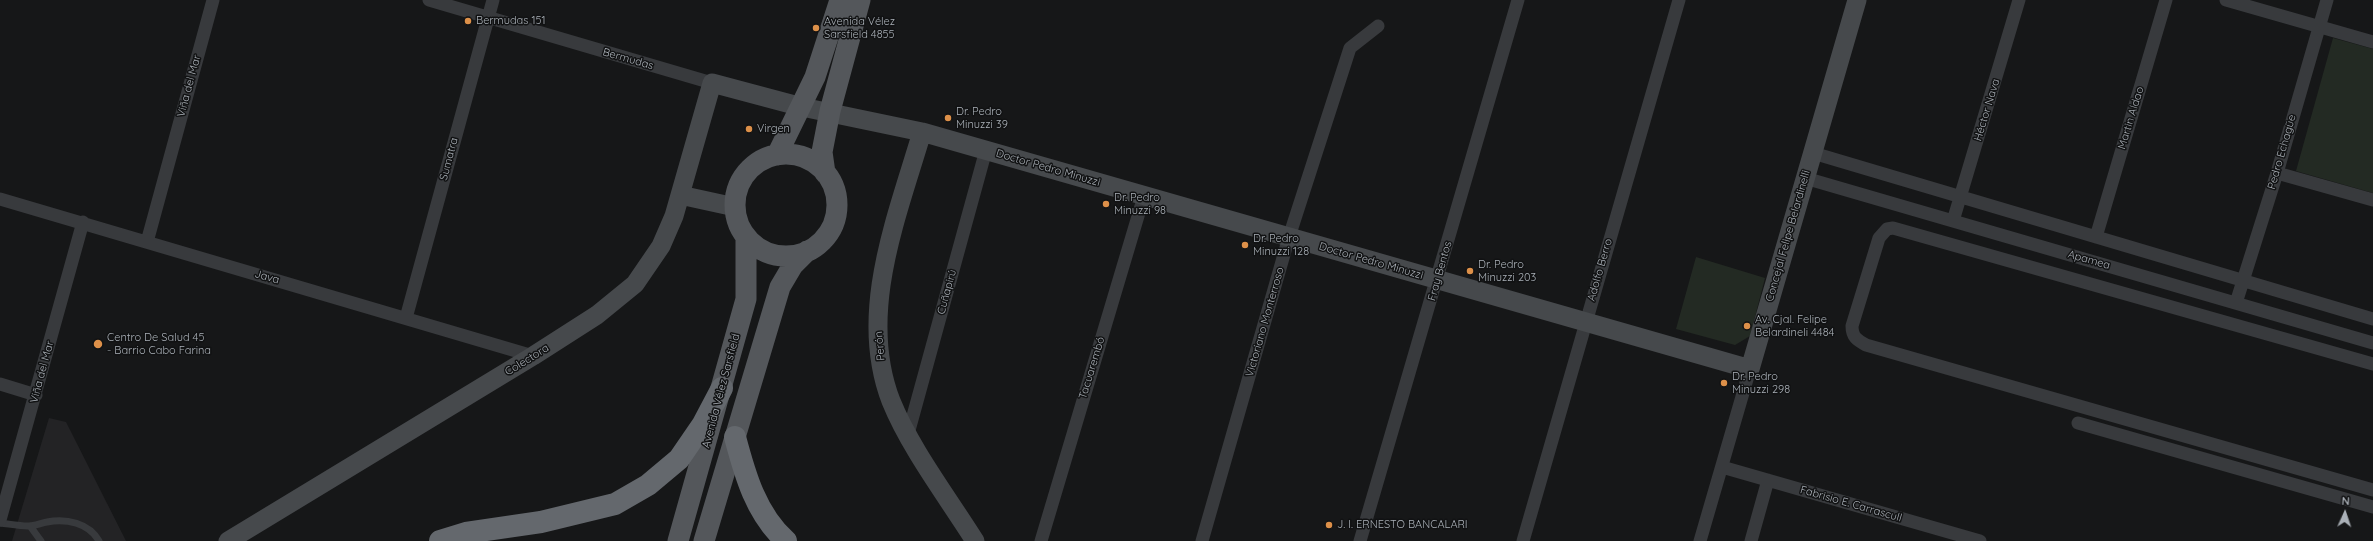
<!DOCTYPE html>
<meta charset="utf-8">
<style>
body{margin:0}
#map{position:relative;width:2373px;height:541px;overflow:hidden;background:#161718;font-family:Quicksand,sans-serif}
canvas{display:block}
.north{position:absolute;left:2325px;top:493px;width:40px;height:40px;-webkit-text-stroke:3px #111213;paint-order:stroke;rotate:3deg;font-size:11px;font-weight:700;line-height:16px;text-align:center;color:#aab0b7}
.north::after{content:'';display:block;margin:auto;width:14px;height:18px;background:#aab0b7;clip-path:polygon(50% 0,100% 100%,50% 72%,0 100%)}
</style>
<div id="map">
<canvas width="2373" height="541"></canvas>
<div class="north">N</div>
</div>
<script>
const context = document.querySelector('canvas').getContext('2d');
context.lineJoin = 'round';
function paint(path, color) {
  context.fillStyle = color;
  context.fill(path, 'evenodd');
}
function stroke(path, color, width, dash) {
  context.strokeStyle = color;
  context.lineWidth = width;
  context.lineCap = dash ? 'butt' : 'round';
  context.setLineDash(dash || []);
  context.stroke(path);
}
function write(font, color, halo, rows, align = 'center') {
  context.font = font + ' Quicksand,sans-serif';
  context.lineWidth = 3;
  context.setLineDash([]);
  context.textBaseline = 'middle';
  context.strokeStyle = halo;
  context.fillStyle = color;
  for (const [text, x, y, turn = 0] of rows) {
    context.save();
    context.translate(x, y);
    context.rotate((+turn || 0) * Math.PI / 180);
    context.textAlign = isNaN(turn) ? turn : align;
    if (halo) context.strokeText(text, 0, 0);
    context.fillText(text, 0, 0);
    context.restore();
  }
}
paint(new Path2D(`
 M49 418 66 422 126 541H12Z`), '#232325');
paint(new Path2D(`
 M2333 38 2373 49V193L2296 171Z
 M1696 257 1765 278 1750 336 1735 345 1676 329Z`), '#232a23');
stroke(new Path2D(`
 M0 523C9 524 19 526 28 526 34 526 41 523 47 522 66 518 89 523 99 541
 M30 526 41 541`), '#383a3d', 7);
stroke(new Path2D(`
 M429 0 712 83
 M2226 0 2373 42
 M1813 153 2373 319
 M2277 173 2373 200
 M1805 178 2373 343
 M0 199 533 356
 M1953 221 2019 0
 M2096 237 2166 0
 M147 242 213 0
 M2236 303 2277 173 2327 0
 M406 318 493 0
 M2373 364 1893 228 1887 229 1879 238 1852 326C1852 337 1857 340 1866 345L2373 490
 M0 384 36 395
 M2078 423 2373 507
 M908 434 986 150
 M1722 467 1980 541
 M0 520 83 222
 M1041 541 1144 196
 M1202 541 1289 237 1350 48 1378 26
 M1360 541 1518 0
 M1523 541 1679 0
 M1700 541 1750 369
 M1751 541 1768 480`), '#383a3d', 13);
stroke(new Path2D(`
 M922 132C897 217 857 313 891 401 910 448 948 498 975 541
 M680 195 735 207
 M228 541 533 356 597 315 635 284 661 246 674 216 712 83 802 107 922 132 1750 369 1857 0`), '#46494c', 19);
stroke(new Path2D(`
 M735 205a51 51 0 1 1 102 0a51 51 0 1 1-102 0Z
 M777 155 815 77 840 0
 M825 173 822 152 830 111 860 0
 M678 541 746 299V238
 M704 541 780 287 793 265 807 251`), '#54575b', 21);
stroke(new Path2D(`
 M735 437C745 475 756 514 786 541
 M440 541 466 533 541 522 615 504 648 485 679 459 703 424 722 388`), '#64686d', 22);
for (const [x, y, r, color] of [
 [468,21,4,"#dd9049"],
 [816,28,4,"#dd9049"],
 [948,118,4,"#dd9049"],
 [749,129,4,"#dd9049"],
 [1106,204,4,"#dd9049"],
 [1245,245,4,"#dd9049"],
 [1470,271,4,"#dd9049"],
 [1747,326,4,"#dd9049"],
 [98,344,5,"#dd9049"],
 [1724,383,4,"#dd9049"],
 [1329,525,4,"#dd9049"]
]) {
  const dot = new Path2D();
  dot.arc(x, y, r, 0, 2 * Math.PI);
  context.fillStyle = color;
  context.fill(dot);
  stroke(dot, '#111213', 1.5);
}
write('11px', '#aab0b7', '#111213', [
 ["Bermudas 151",476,21],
 ["Avenida Vélez",824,22],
 ["Sarsfield 4855",824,35],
 ["Dr. Pedro",956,112],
 ["Minuzzi 39",956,125],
 ["Virgen",757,129],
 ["Dr. Pedro",1114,198],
 ["Minuzzi 98",1114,211],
 ["Dr. Pedro",1253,239],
 ["Minuzzi 128",1253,252],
 ["Dr. Pedro",1478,265],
 ["Minuzzi 203",1478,278],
 ["Av. Cjal. Felipe",1755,320],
 ["Belardineli 4484",1755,333],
 ["Centro De Salud 45",107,338],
 ["- Barrio Cabo Farina",107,351],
 ["Dr. Pedro",1732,377],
 ["Minuzzi 298",1732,390],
 ["J. I. ERNESTO BANCALARI",1337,525]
], 'left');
write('11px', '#aab0b7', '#111213', [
 ["Bermudas",628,59,16],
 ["Viña del Mar",189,86,-75],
 ["Héctor Nava",1987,110,-73],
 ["Martin Aldao",2131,118,-73],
 ["Pedro Echagüe",2282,152,-74],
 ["Sumatra",449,159,-75],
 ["Doctor Pedro Minuzzi",1048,168,16],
 ["Concejal Felipe Belardinelli",1788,236,-74],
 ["Apamea",2089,260,16],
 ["Doctor Pedro Minuzzi",1371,261,16],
 ["Adolfo Berro",1600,270,-74],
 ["Fray Bentos",1440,271,-74],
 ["Java",267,277,16],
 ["Cuñapirú",947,292,-75],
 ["Victoriano Monterroso",1265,322,-74],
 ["Perón",880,346,-95],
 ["Colectora",527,360,-32],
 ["Tacuarembó",1092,368,-73],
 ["Viña del Mar",42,372,-75],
 ["Avenida Vélez Sarsfield",721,391,-75],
 ["Fabrisio E. Carrascull",1851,504,16]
]);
</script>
